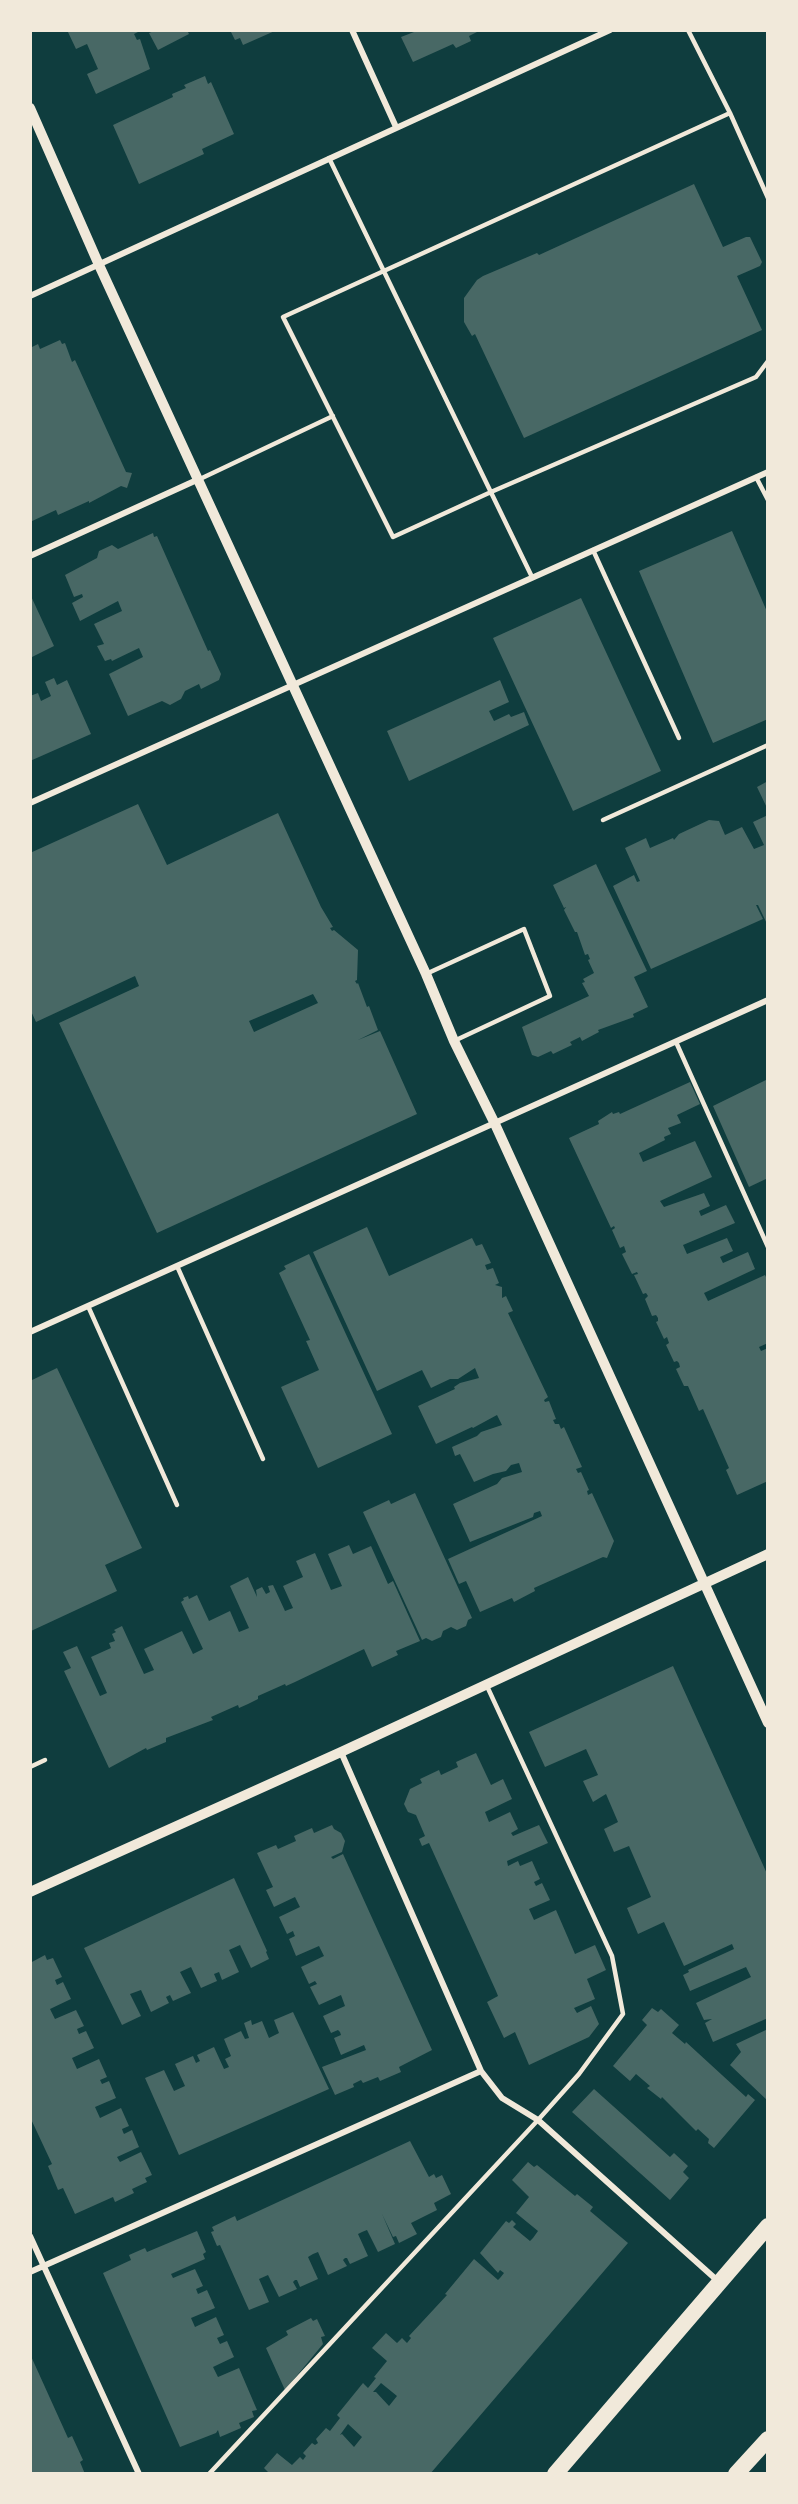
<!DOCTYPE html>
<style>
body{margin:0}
#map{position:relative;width:798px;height:2504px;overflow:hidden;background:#0f3d3e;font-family:"Work Sans",sans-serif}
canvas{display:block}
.frame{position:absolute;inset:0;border:32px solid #f1e9da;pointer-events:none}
</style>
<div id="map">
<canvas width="798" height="2504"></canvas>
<div class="frame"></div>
</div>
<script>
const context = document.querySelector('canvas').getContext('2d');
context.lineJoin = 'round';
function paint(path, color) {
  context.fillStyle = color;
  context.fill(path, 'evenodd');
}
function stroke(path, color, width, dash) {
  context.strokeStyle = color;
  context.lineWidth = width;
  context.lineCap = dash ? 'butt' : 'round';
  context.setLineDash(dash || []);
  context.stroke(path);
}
paint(new Path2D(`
 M67 30H142L134 34 137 40 140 39 150 69 96 94 87 74 98 69 87 44 76 49Z
 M156 30H187L189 34 158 50 149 33Z
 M230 30H277L243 45 240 38 235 40Z
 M413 30H481L469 36 471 41 456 48 453 44 413 62 401 37 414 32Z
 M205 76 208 84 211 82 234 134 202 149 204 154 139 184 113 125 173 97 172 94 186 88 184 85Z
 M694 184 723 247 746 237H750L762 262 760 266 737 276 762 330 524 438 475 334 472 336 464 322V298L477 280 483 276 537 253 539 255Z
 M60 340 62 344 65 343 72 362 75 360 126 472 132 473 127 488 121 486 89 503V501L58 515 56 510 30 522V348L38 344 40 349Z
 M732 531 768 614V719L713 743 639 571Z
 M153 533 154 537 157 536 208 651 210 650 221 674 219 680 201 689 199 684 185 691 181 699 170 705 162 701 128 716 109 674 143 657 139 648 112 661 111 659 105 661 97 646 104 644 94 624 122 611 118 601 80 621 72 603 83 597 82 594 74 597 65 575 97 558 99 551 112 545 118 549Z
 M30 594 54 646 30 658Z
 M581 598 661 771 573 811 493 638Z
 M54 678 57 685 67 680 91 734 30 761V696L38 693 41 701 51 696 45 682Z
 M500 680 509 702 489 711 494 721 509 714 511 717 524 712 529 725 409 781 387 731Z
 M768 781V810L757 787Z
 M138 804 167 865 278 813 321 907 333 927 330 928 332 931 334 930 358 950 357 980 355 981 357 984 358 983 367 1007 369 1006 378 1030 358 1040 380 1031 417 1114 157 1233 59 1023 139 986 135 976 36 1022 30 1009V853ZM313 994 318 1003 254 1032 249 1021Z
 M768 815V926L758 905H756L763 919 651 969 613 886 634 875 637 882 640 881 625 848 646 838 650 848 673 838 674 840 679 834 709 820 719 821 725 835 742 827 754 849 764 845 753 822Z
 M596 864 647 971 634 977 648 1007 633 1014 634 1017 598 1030 599 1032 582 1041 580 1037 570 1042 572 1045 553 1054 551 1051 538 1057 532 1055 522 1027 589 996 582 983 585 982 583 979 594 973 588 960 590 959 588 954 585 955 577 932H575L564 910 566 907 564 908 553 885Z
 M768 1079V1178L749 1187 713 1106Z
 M690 1082 700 1104 677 1115 681 1123 668 1128 671 1134 664 1137 665 1140 639 1153 643 1162 695 1141 712 1177 660 1201 664 1207 704 1193 710 1206 699 1211 701 1216 726 1205 735 1223 683 1245 687 1254 727 1238 733 1251 720 1257 723 1263 748 1252 755 1269 704 1293 708 1301 765 1275 768 1281V1343L759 1347 761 1351 768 1348V1481L737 1495 726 1470 729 1468 703 1409 699 1411 688 1386H684L676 1369 680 1367 679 1363 677 1361 674 1362 666 1345 669 1343 667 1337 664 1339 656 1322 658 1321V1318L656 1315 652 1316 645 1299 648 1296 646 1293 643 1294 634 1275 638 1274 637 1272 632 1274 622 1254 626 1252 624 1246 620 1248 612 1230 615 1228 614 1226 611 1228 569 1138 599 1124 598 1121 612 1112 613 1114 619 1112 620 1114Z
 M367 1227 389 1276 472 1238 476 1246 482 1244 491 1263 485 1265 487 1270 493 1268 499 1283 495 1285 502 1287V1298L506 1296 513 1311 508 1313 548 1397 544 1400 545 1402 549 1401 556 1419 553 1420 555 1424H559L561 1429 564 1427 582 1467 576 1469 578 1473 581 1472 589 1490 587 1491 588 1495 592 1493 614 1541 607 1558 603 1557 534 1588 535 1591 514 1602 512 1598 480 1612 466 1581 459 1584 448 1559 542 1516 540 1511 534 1513 533 1517 470 1542 453 1504 497 1484 502 1478 522 1472 519 1463 511 1465 506 1471 493 1474 474 1482 460 1454 455 1456 452 1447 477 1436 481 1432 502 1425 497 1415 473 1428 472 1427 436 1444 418 1406 455 1389 454 1387 460 1383 479 1378 475 1368 458 1379H450L431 1388 422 1370 377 1391 313 1252Z
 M309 1254 392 1434 318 1468 281 1387 319 1370 306 1341 310 1340 279 1273 286 1269 284 1266Z
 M57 1368 142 1548 105 1565 117 1591 31 1631 30 1381Z
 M415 1493 472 1618 468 1620 466 1626 457 1630 451 1627 443 1631 441 1637 432 1641 426 1638 422 1640 363 1512 389 1500 391 1504Z
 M349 1545 353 1554 371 1546 388 1584 393 1581 420 1641 396 1651 398 1655 372 1667 364 1649 295 1682 286 1686 285 1684 258 1696V1699L248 1704 239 1708 238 1705 211 1717 213 1720 166 1738V1742L147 1750 146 1748 109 1768 64 1671 71 1668 63 1652 77 1646 100 1696 107 1693 91 1657 111 1648 109 1643 115 1641 112 1634 116 1632 114 1630 122 1626 144 1674 154 1670 144 1649 182 1631 193 1654 203 1649 181 1602 184 1600 183 1598 188 1596 189 1599 197 1595 209 1621 230 1611 239 1632 249 1628 230 1586 248 1577 257 1597 256 1590 262 1587 266 1594 270 1592 268 1586 273 1585 285 1611 293 1608 283 1586 303 1577 296 1561 315 1553 331 1590 342 1586 328 1554Z
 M673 1666 768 1876V2018L713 2042 705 2023 712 2019 704 2020 696 2003 751 1977 746 1967 690 1991 683 1975 689 1972 688 1970 734 1949 732 1944 684 1966 664 1922 638 1934 627 1908 651 1897 629 1846 614 1852 604 1829 618 1822 606 1794 593 1802 583 1781 598 1775 586 1749 545 1767 529 1732Z
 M476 1753 491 1785 503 1779 512 1799 485 1812 489 1822 510 1812 518 1829 511 1833 513 1836 539 1825 548 1843 507 1861 508 1866 518 1861 520 1866 532 1861 540 1879 534 1882 536 1886 542 1883 550 1900 529 1909 534 1920 556 1910 575 1954 595 1945 606 1970 587 1979 595 1999 574 2008 577 2013 591 2006 599 2024 589 2037 529 2065 515 2032 504 2038 487 2002 498 1996 496 1991 429 1843 422 1846 419 1839 425 1836 416 1815 408 1812 404 1804 410 1789 422 1783 420 1779 439 1770 441 1775 458 1767 456 1762Z
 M332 1825 334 1829 341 1833 345 1841 342 1852 331 1857 333 1859 343 1854 432 2050 399 2067 401 2072 380 2081 378 2077 363 2083 361 2080 353 2084 354 2087 335 2095 322 2067 366 2050 364 2045 341 2055 334 2038 341 2035 340 2032 338 2030 331 2033 323 2016 345 2006 341 1995 319 2005 310 1987 317 1984 315 1981 309 1984 301 1967 324 1956 319 1946 296 1956 289 1939 295 1936 294 1934 293 1931 287 1934 279 1917 300 1907 295 1897 274 1907 266 1890 273 1887 257 1853 276 1845 278 1849 296 1841 294 1836 312 1828 314 1833Z
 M234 1878 267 1951 266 1952 269 1959 251 1968 240 1945 229 1950 239 1972 222 1980 219 1972 214 1974 217 1981 201 1988 191 1967 180 1972 191 1993 173 2001 170 1995 166 1997 169 2003 151 2012 141 1990 130 1994 141 2016 122 2025 84 1948Z
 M45 1955 47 1960 53 1958 62 1977 55 1980 57 1985 63 1982 71 1999 50 2009 55 2019 76 2010 84 2026 77 2029 79 2034 86 2031 94 2048 72 2058 77 2069 99 2059 107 2077 100 2080 102 2084 109 2081 116 2098 95 2107 100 2118 121 2108 129 2126 122 2129 123 2132 124 2134 132 2130 139 2147 117 2157 120 2162 141 2152 152 2175 145 2178 147 2182 132 2189 134 2193 115 2202 113 2197 75 2214 63 2188 58 2190 48 2166 52 2164 30 2117V1963Z
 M652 2008 658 2012 661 2009 679 2025 672 2033 685 2044 686 2042 746 2097 748 2094 755 2100 714 2148 708 2143 709 2139 698 2129 696 2131 662 2097 661 2099 647 2088 650 2086 636 2074 630 2081 613 2066 647 2025 642 2020Z
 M293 2012 329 2089 179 2155 145 2078 164 2070 174 2091 185 2086 175 2064 193 2056 196 2063 200 2061 197 2055 214 2047 224 2069 229 2067 225 2059 231 2056 224 2039 241 2031 245 2039 249 2038 244 2023 251 2020 252 2025 262 2021 269 2038 279 2033 274 2020Z
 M768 2029V2101L730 2065 741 2052 736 2044Z
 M594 2089 670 2157 674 2153 688 2166 683 2172 689 2178 670 2200 572 2112Z
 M410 2141 429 2177 434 2174 436 2178 442 2175 451 2194 434 2203 437 2210 411 2223 417 2234 399 2243 396 2236 393 2237 382 2214 395 2244 378 2252 367 2230 362 2232 358 2234 368 2256 350 2264 347 2258H345L343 2260 347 2266 328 2275 318 2252 313 2254 308 2257 318 2279 300 2287 297 2280H295L293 2282 297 2289 279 2297 268 2275 259 2279 269 2302 249 2310 220 2245 217 2246 211 2232 214 2231 212 2227 235 2216 237 2221Z
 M528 2162 534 2167 537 2165 575 2196 577 2194 593 2207 590 2211 628 2243 430 2474H270L264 2468 277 2453 292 2465 300 2457 303 2460 306 2456 303 2453 312 2443 315 2445 318 2443 316 2439 326 2428 330 2431 340 2418 337 2415 363 2383 368 2388 376 2378 374 2377 387 2361 372 2348 386 2333 397 2343 402 2338 407 2343 411 2338 409 2336 447 2295 445 2294 474 2259 498 2280 500 2278 504 2273 500 2270 498 2273 480 2253 506 2221 509 2223 512 2220 516 2224 513 2227 530 2241 533 2238 538 2231 516 2213 529 2197 512 2180ZM381 2383 397 2396 389 2406 376 2392H373ZM348 2424 362 2437 354 2447 342 2434 340 2435Z
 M197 2231 206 2252 203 2254 205 2259 171 2274 173 2278 195 2269 203 2286 196 2289 198 2294 207 2290 215 2308 191 2318 195 2327 216 2317 224 2335 217 2338 220 2344 227 2341 234 2357 213 2367 218 2377 239 2368 257 2410 252 2411 254 2417 239 2423 241 2428 220 2437 218 2430 216 2433 180 2447 103 2273 131 2260 129 2255 145 2248 147 2252Z
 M311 2318 313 2321 317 2319 325 2336 321 2337 323 2344 285 2390 266 2348 288 2335 286 2331Z
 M30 2354 68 2438 72 2436 83 2460 80 2462 85 2474H30Z`), '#486865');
stroke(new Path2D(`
 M688 30 730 113 283 317 393 537 491 492 756 377 768 361
 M730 113 768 198
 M329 158 532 577
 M756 477 768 500
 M200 479 333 416
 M593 550 679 738
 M603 820 768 745
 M426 974 524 929 550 996 454 1041
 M676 1042 768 1247
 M177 1266 263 1459
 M88 1306 177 1505
 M30 1767 45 1760
 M209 2474 538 2120 579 2074 623 2014 612 1956 486 1684`), '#f1e9da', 4.5);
stroke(new Path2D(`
 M352 30 396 127
 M30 296 610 30
 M30 556 199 479
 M30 803 768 472
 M30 1332 768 1000
 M341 1752 481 2071 502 2098 538 2120 719 2282
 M30 2236 139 2474
 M30 2272 481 2071`), '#f1e9da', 6);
stroke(new Path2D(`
 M30 108 99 265 426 974 454 1041 495 1124 768 1723
 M30 1892 341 1752 768 1554`), '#f1e9da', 10);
stroke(new Path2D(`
 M555 2474 768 2226
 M736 2474 768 2439`), '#f1e9da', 16);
</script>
